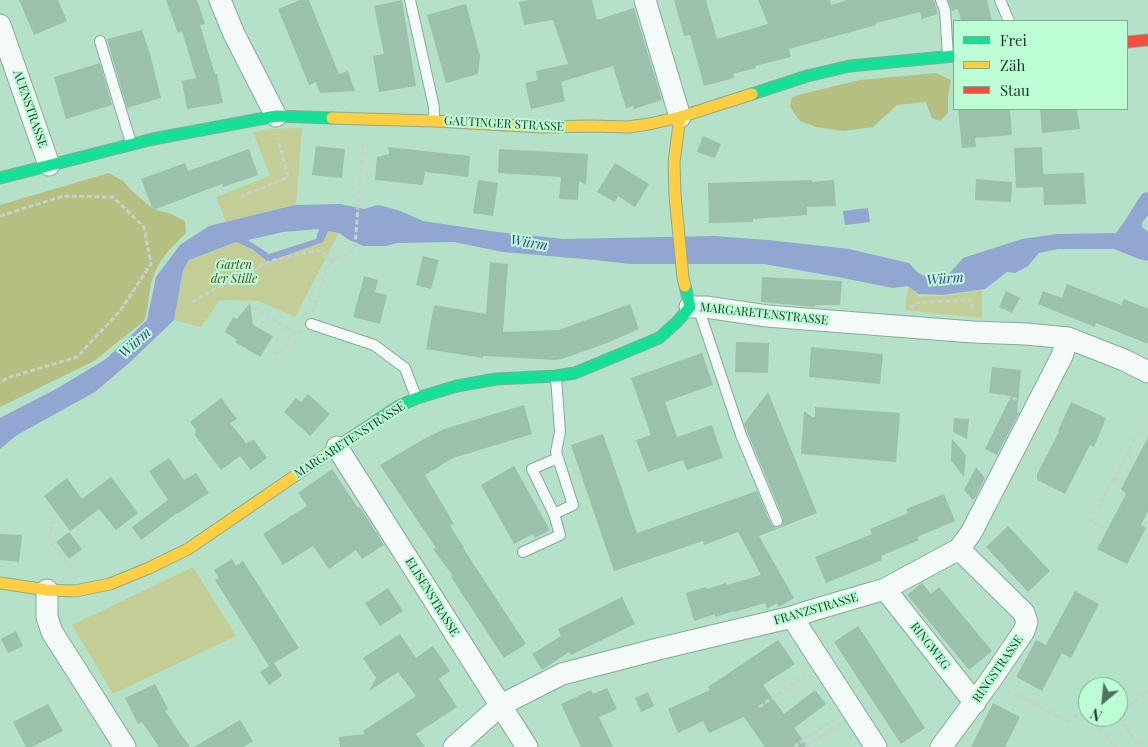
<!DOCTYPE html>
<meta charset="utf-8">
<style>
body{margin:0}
#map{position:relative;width:1148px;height:747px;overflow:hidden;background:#b4e1c7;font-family:"Playfair Display",serif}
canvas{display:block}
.legend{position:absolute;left:953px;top:20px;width:175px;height:90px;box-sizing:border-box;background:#bcfdd6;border:1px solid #79ae8f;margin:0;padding:6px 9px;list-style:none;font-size:15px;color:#153825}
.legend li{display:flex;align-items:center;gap:10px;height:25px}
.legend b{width:25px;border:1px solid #79ae8f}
.north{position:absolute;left:1078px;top:677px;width:50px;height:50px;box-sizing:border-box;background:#bcfdd6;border:1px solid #79ae8f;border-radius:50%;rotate:208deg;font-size:14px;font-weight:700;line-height:20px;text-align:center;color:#153825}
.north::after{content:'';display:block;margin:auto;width:18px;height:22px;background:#4d735e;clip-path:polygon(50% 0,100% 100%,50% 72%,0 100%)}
</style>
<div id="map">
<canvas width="1148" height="747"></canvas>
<ul class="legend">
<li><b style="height:6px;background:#16e098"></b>Frei</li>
<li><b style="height:6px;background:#ffcf43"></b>Zäh</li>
<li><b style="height:6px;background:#f24e42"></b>Stau</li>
</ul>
<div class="north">N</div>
</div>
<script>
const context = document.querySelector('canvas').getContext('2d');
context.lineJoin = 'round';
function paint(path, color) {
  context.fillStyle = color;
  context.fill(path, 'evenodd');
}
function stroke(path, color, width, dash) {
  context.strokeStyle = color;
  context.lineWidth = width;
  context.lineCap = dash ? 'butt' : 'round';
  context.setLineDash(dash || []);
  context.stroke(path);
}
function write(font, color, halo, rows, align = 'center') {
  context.font = font + ' "Playfair Display",serif';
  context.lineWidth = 4;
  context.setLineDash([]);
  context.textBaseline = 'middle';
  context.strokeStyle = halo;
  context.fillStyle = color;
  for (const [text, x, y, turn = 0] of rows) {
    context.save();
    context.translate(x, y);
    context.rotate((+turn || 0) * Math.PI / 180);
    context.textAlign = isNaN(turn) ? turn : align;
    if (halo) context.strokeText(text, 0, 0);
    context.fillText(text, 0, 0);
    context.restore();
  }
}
paint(new Path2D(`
 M302 128 296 204 226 222 216 197 270 176 253 132 275 129Z
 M327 231 339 233 295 317 259 301 220 300 201 327 174 320 183 270 189 260 236 242 252 249 268 262 323 242Z
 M908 286 918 296H945L982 290V318L905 310Z
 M193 567 236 636 113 694 72 625Z`), '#c3ce97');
paint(new Path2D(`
 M936 73 951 80 948 96V113L940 121 932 118 926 102 897 105 873 127 843 131 816 127 800 121 794 113 790 106 792 98 798 95 860 80Z
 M109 173 123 181 132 191 153 209 171 214 185 221 186 233C168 251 154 264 150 290 148 301 148 310 144 321L94 361 0 407V205Z`), '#b5bf82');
paint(new Path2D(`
 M1148 192V215L1142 223V227L1148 232V261L1139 259 1114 249H1058L1039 253 1028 266 1015 273 1007 272 985 289 943 295 918 294 908 286 893 288 843 278 764 264H631L595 260 503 252 454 242 397 243 386 246H364L349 240 339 233 328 231 323 242 268 262 252 249 236 242 189 260 183 270 174 320 129 363 95 392 17 435 0 449V418L56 389 106 359 147 320 156 277 180 245 209 226 294 205 340 204 364 209 378 205 398 210 423 221 497 232 564 239 714 236 768 240 849 249 909 263 917 272 930 279 941 277 950 273 963 258 1022 239 1057 234 1116 233C1126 221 1133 206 1143 193ZM319 229 316 239 269 254 248 240 283 232Z
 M868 208 870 222 845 225 843 211Z`), '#92a6d2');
paint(new Path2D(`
 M19 0H58L67 21 34 35Z
 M166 0H197L205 24 200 25 215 74H217L223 103 187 109 182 81 196 78 182 31 178 33Z
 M300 0H309L339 74 348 71 355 91 320 93 316 82 309 85 278 9Z
 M402 0 416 86 379 92 373 56 384 54 374 6Z
 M529 0H592L597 20 634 8 662 100 634 109 633 106 626 108 613 66 561 82 565 101 531 109 525 83 538 80 536 71 568 64 553 20 524 25 519 2Z
 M674 0H706L717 39 768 24 758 0H830L831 5 848 0H934L938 14 922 19 920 12 876 23V25L789 49 791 57 755 66 756 68 733 74 734 78 704 86 690 35 684 36Z
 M948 0H987L992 21H961L958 9 952 11Z
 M466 4 480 56 478 74 446 83 427 15Z
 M142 30 150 54 161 98 127 108 107 39Z
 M100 63 112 105 66 119 54 77Z
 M958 109H1010L1012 135 975 138 976 147 962 148Z
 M1040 109H1077L1080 129 1042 133Z
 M703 136 721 144 715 158 697 152Z
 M316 146 345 149 342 178 312 175Z
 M388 147 470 156 468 177 425 172 423 185 375 180 377 157 389 154Z
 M1042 147 1043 174 1084 173 1086 204 1044 205 1043 187 1016 188 1014 148Z
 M249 149 258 175 223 187 222 184 153 210 141 179 185 163 188 171Z
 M499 149 588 154 586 185 579 181 578 200 559 199 561 177 498 173Z
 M615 163 649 184 635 207 618 196 615 202 597 192Z
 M976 179 1012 182 1011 202 975 200Z
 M478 180 498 183 493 216 473 213Z
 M812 180V182L834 180 836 206 807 207V215L753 219V222L709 223 708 183Z
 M423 256 439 260 431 289 416 285Z
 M490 262 508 264 503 332 559 330 630 304 639 329 607 343 562 359 555 360 483 356V358L426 349 434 305 486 314Z
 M364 276 378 280 375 292 387 295 380 324 353 317Z
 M762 277 842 281 840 305H815V307L761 302Z
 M1067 284 1121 305 1124 299 1148 309V344L1096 323 1095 327 1038 304 1043 291 1062 298Z
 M1006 291 1020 298 1012 313 999 307Z
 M250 303 253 325 273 336 260 357 235 342 237 340 225 332 233 317 237 319Z
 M736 342 769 343 768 373 735 372Z
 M811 347 883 354 880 384 809 377Z
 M702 353 713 385 665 402 677 437 712 425 723 458 687 470 683 460 648 472 636 440 651 435 631 378Z
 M992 367 1021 370 1017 412 1019 413 997 455 985 449 1011 396 989 393Z
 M768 392 817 513 759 536 794 598 779 607 777 603 767 609 765 603 735 612V611L715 617V614L694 621 686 593 706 587 707 589 726 583 727 585 761 575 738 532 704 545 703 541 614 571 571 445 603 434 637 533 757 491 771 524 776 528 779 527 783 525V518L744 424Z
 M308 394 330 414 310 436 284 412 296 398 301 402Z
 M221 398 237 419 230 423 246 443 254 440 267 458 251 470 240 456 221 470 195 435 196 430 190 422Z
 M1071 402 1106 418 1094 447 1090 445 1065 494 1037 480V474L1059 432 1058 431Z
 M524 405 532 434 453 458 425 475 454 524 450 526 464 547 463 548 526 644 504 658 451 577 453 576 433 549 436 548 380 465 422 440 444 429Z
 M815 407 900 413 896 462 801 454 804 411 812 417H815Z
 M954 418 969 419 967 439 953 432Z
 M1148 437V511L1141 525 1146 528 1127 564 1097 549 1126 494 1121 489Z
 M952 439 966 455 964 477 951 460Z
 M169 458 184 480 196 473 209 493 177 514V513L141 540 132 527 168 500 149 471Z
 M514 466 550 530 535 538 533 534 514 544 481 485Z
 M976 467 985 478 975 498 973 500 964 490Z
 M332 469 358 508 360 507 384 545 362 559 356 550 329 569 313 546 283 565 263 534 307 506 298 493Z
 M111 477 138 513 116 530 99 509 70 531 44 496 67 478 82 499Z
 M944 494 955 521 917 537 919 540 881 556 882 560 826 583 815 557 872 534 870 529 908 513 906 509Z
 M1008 526 1050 571 1028 592 986 547Z
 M69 532 82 549 69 559 56 542Z
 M0 534 22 535 19 562 0 560Z
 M232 559 236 566 243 561 299 648 274 663 282 676 269 685 260 672 269 666 215 580 219 578 214 570Z
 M922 583 931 594 939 587 992 651 969 670 907 595Z
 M388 588 403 611 380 626 365 603Z
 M1075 591 1099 604 1071 658 1062 653 1042 691 1016 677 1036 640 1046 645Z
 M622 597 635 624 571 655 569 652 542 670 532 654 561 636 558 629Z
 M858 626 925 728 901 744 834 642Z
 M16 631 23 646 8 653 1 639Z
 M400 634 416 658 433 646 450 671 439 679 457 707 416 734 425 747H340L339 737 365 734 363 731 416 696 398 672 369 691 376 678 363 658Z
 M778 640 795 664 763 685 784 714 815 690 826 704 794 728 808 747H765L744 717 709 733 703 721 678 733 668 709 710 690 708 687Z
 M155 684 168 709 165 711 190 747H159L142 722 138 724 125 698Z
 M607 688 617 709 599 717 613 747H581L561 704 591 690 593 694Z
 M648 692 654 706 641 712 635 698Z
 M993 703 1020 717 1005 747H971Z
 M48 704 63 731 32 747H26L13 722Z
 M240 720 253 741 244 747H194Z`), '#9bc1ac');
const lane = new Path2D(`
 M410 0 434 107V121
 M941 0 945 10 948 56
 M1000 0 1009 21
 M100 41 131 143
 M698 307 741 435 777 521
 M311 324 374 345 405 368 416 397
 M556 377 560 432 556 452 573 505 554 514 532 469 558 458
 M523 552 560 535 554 514`);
const street = new Path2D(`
 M220 0 234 34 276 116
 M645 0 680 117
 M0 25 49 165
 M690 307H706L767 316 805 319 973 332 1026 334 1068 338 1124 360 1148 372
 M337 447 527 747
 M885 589 975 703
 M47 590V617L52 632 125 747
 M792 617 876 747
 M454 747 501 705 562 674 658 649 792 617 810 611 885 589 959 549 971 533 1062 356 1068 338
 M941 747 990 681 1024 631 1027 622 1024 613 959 549`);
const fast = new Path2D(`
 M752 94 807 76 850 66 954 56
 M0 178 153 139 276 116 332 118
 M343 443 399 406 417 398 457 386 496 379 556 376 575 373 659 338 677 322 690 307 685 286`);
const slow = new Path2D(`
 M680 117 674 162 675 196 683 278 685 286
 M332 118 434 121 542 127 591 126 628 127 649 124 680 117 752 94
 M0 583 47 590 75 591 110 584 149 568 188 549 343 443`);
const jam = new Path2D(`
 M1127 42 1148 40`);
stroke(lane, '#87ab97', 12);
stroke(street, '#87ab97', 23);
stroke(fast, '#87ab97', 13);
stroke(slow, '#87ab97', 13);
stroke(jam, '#87ab97', 13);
stroke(new Path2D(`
 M240 197 288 177 278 139
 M0 216 63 196 113 197 144 227 151 264 120 311 77 357 7 378 0 383
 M192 302 233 279 271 261 318 250 332 261
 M253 307 294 332
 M912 309 914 303 971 300 973 312
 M313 312C315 303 327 265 333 260 342 253 351 259 355 246L363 142
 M273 351 278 354 294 332 300 331
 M998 397 1017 399
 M1114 478 1124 483
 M53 519 49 540 71 568
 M1105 529 1091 521 1148 415
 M1007 690 1068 721 1084 710 1088 714
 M759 707 806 675
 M1118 716 1148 690
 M1090 717 1115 747
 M1117 717 1141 747
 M794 747 834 719
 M805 747 840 724`), '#c4d2ca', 3, [5, 2.5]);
stroke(lane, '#f4faf7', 10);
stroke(street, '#f4faf7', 21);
stroke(fast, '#16e098', 11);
stroke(slow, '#ffcf43', 11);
stroke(jam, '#f24e42', 11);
write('12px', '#153825', '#bcfdd6', [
 ["AUENSTRASSE",30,109,71],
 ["GAUTINGER STRASSE",504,124,3],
 ["MARGARETENSTRASSE",764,314,6],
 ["MARGARETENSTRASSE",350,440,-33],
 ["ELISENSTRASSE",432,597,58],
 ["FRANZSTRASSE",816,609,-16],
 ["RINGWEG",930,646,52],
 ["RINGSTRASSE",998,669,-55]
]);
write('italic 12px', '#4e4721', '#bcfdd6', [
 ["Garten",234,265],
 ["der Stille",234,279]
]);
write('italic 14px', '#404199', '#bcfdd6', [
 ["Würm",529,243,9],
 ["Würm",945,279,-5],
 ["Würm",135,343,-42]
]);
</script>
